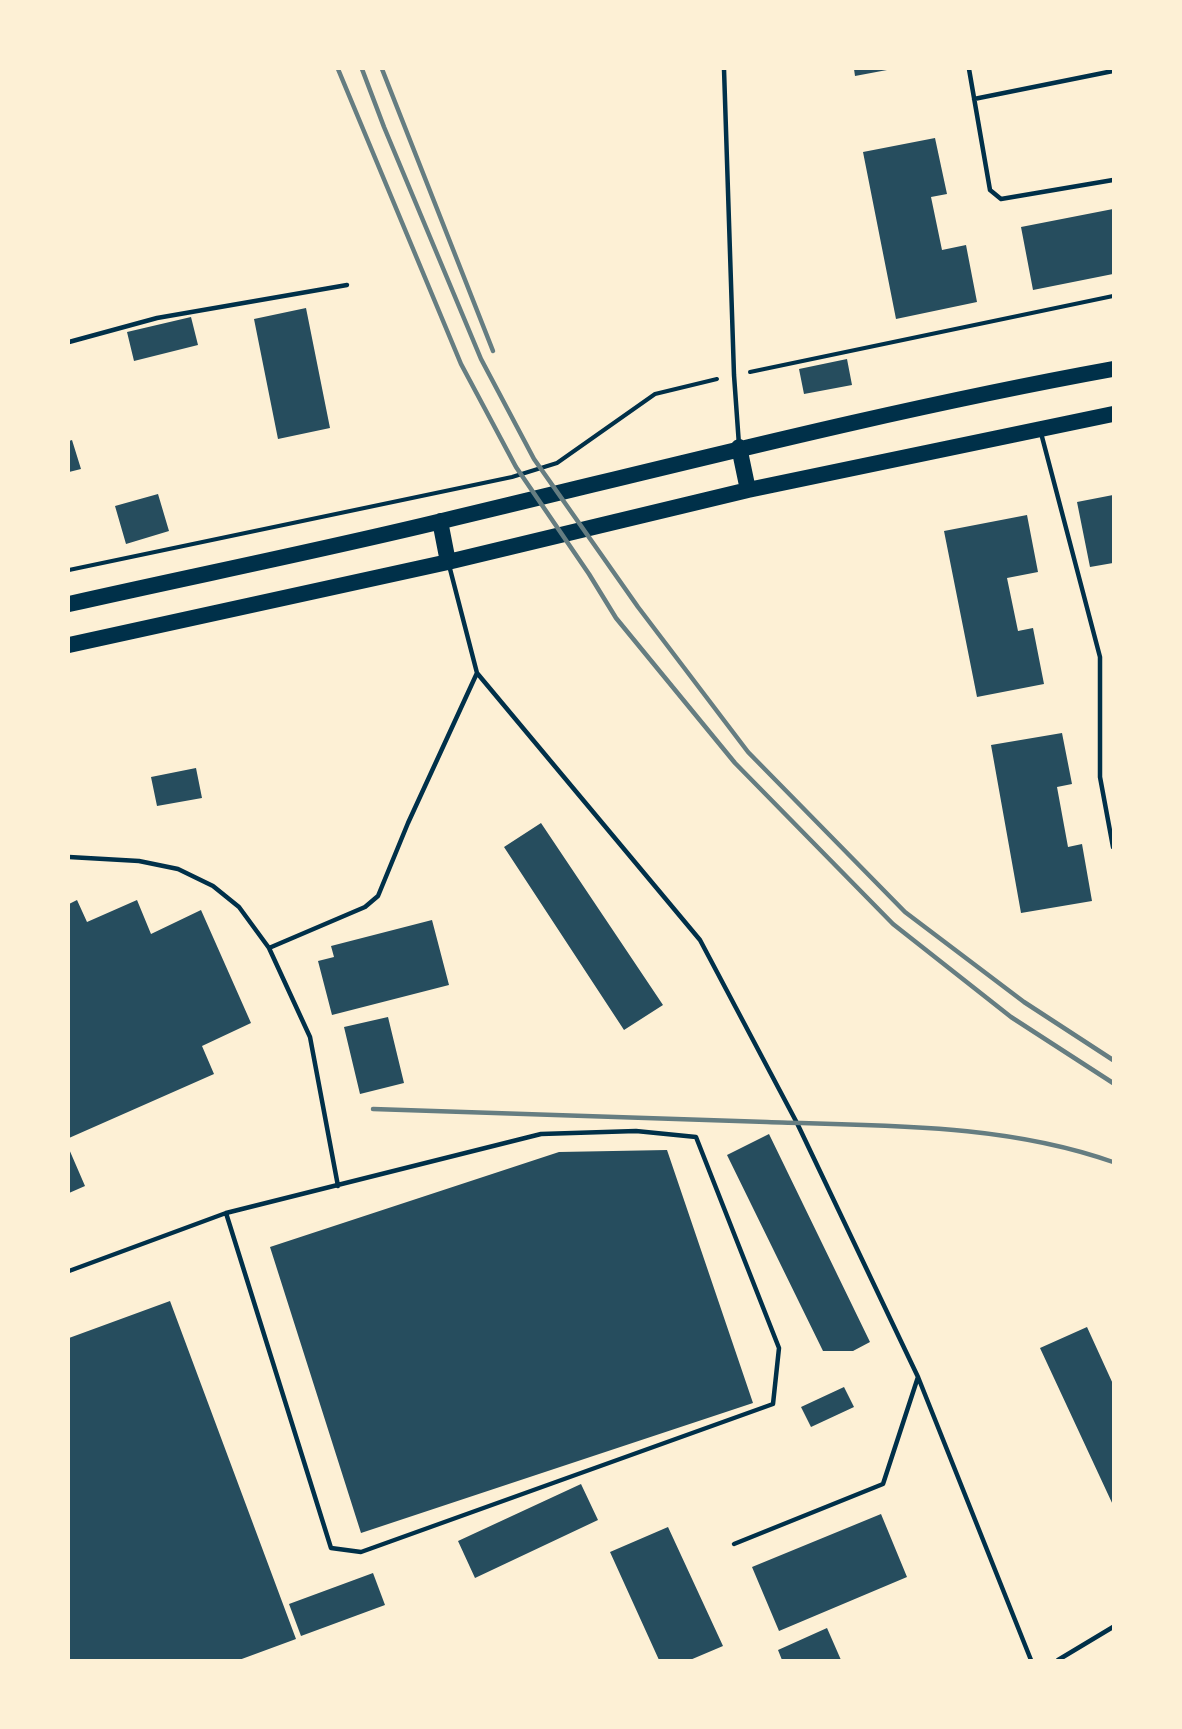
<!DOCTYPE html>
<style>
body{margin:0}
#map{position:relative;width:1182px;height:1729px;overflow:hidden;background:#fdf0d5;font-family:"Work Sans",sans-serif}
canvas{display:block}
.frame{position:absolute;inset:0;border:70px solid #fdf0d5;pointer-events:none}
</style>
<div id="map">
<canvas width="1182" height="1729"></canvas>
<div class="frame"></div>
</div>
<script>
const context = document.querySelector('canvas').getContext('2d');
context.lineJoin = 'round';
function paint(path, color) {
  context.fillStyle = color;
  context.fill(path, 'evenodd');
}
function stroke(path, color, width, dash) {
  context.strokeStyle = color;
  context.lineWidth = width;
  context.lineCap = dash ? 'butt' : 'round';
  context.setLineDash(dash || []);
  context.stroke(path);
}
paint(new Path2D(`
 M854 69H887V70L855 76Z
 M935 138 947 194 931 197 942 250 966 245 977 302 896 319 863 152Z
 M1113 209V274L1033 290 1021 227Z
 M306 308 330 428 278 439 254 319Z
 M191 317 198 345 134 361 127 332Z
 M847 359 852 385 804 394 799 369Z
 M72 440 81 469 69 472V441Z
 M158 494 169 531 126 544 115 506Z
 M1113 495V563L1090 567 1077 502Z
 M1027 515 1038 572 1007 578 1018 631 1033 628 1044 684 977 697 944 531Z
 M1062 733 1072 784 1057 787 1068 847 1082 844 1092 901 1021 913 991 745Z
 M196 768 202 798 157 806 151 777Z
 M541 823 663 1005 624 1030 504 847Z
 M77 900 87 922 137 900 151 934 201 910 251 1023 202 1046 214 1074 69 1138V904Z
 M432 920 449 985 332 1015 318 961 334 957 331 946Z
 M388 1017 404 1083 360 1094 344 1027Z
 M769 1134 870 1342 853 1351H823L727 1155Z
 M69 1149 85 1186 69 1193Z
 M667 1150 753 1403 361 1533 270 1247 559 1152Z
 M170 1301 296 1639 239 1660H69V1338Z
 M1087 1327 1113 1384V1505L1040 1348Z
 M844 1387 854 1407 811 1427 801 1407Z
 M581 1484 598 1520 475 1578 458 1541Z
 M881 1514 907 1577 779 1631 752 1567Z
 M668 1527 723 1646 690 1660H659L610 1552Z
 M373 1573 385 1605 301 1636 289 1604Z
 M827 1628 841 1660H782L778 1650Z`), '#264d5e');
stroke(new Path2D(`
 M750 372 1113 296
 M69 570 512 477 557 463 655 394 717 379`), '#003049', 4);
stroke(new Path2D(`
 M724 69 734 375 739 445
 M969 69 990 190 1001 199 1113 180
 M974 99 1113 71
 M69 342 157 318 347 285
 M1041 433 1100 657V777L1113 847
 M449 565 477 673 700 940 797 1123 918 1377 1031 1660
 M69 857 139 861 178 869 213 886 239 907 269 948 310 1037 338 1186
 M269 948 365 907 378 896 408 823 477 673
 M69 1271 226 1213 541 1134 636 1131 696 1137 779 1348 773 1404 361 1552 331 1548 226 1213
 M734 1544 883 1484 918 1377
 M1058 1660 1113 1627`), '#003049', 4.5);
stroke(new Path2D(`
 M739 447 748 490
 M440 521 448 562
 M69 604C193 576 318 551 442 521 665 468 887 410 1113 369
 M69 645 448 562 748 490 1113 414`), '#003049', 16);
stroke(new Path2D(`
 M338 69 461 364 516 467 589 574 616 618 735 763 893 924 1011 1017 1113 1083
 M362 69 384 127 481 359 534 459 638 607 748 752 905 912 1024 1002 1113 1060
 M382 69 493 351
 M373 1109C504 1113 636 1118 767 1122 882 1126 1003 1123 1113 1162`), '#657d81', 4.5);
</script>
